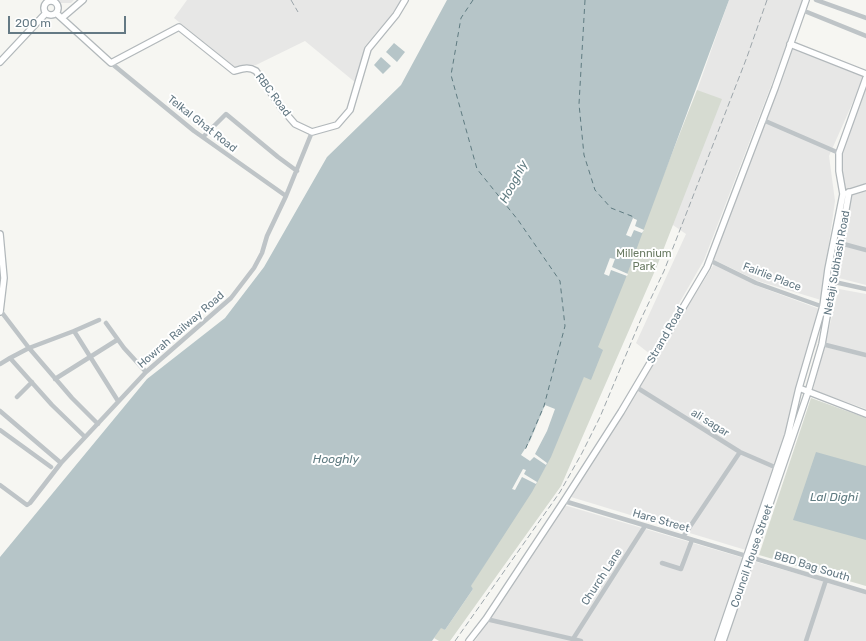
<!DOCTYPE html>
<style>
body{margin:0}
#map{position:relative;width:866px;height:641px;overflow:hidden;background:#f6f6f2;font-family:Rubik,sans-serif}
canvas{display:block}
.scale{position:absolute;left:8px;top:16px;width:118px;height:18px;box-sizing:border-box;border:2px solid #647984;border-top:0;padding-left:5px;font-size:12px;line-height:14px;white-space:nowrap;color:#647984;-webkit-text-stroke:3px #fff;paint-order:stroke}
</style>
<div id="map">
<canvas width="866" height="641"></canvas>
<div class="scale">200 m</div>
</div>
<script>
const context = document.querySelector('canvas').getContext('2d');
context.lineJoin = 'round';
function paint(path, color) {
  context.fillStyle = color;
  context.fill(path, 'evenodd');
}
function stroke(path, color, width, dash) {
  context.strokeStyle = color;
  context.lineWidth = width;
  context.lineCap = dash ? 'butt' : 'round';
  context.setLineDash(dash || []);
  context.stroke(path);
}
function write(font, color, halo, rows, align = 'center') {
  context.font = font + ' Rubik,sans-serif';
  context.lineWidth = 4;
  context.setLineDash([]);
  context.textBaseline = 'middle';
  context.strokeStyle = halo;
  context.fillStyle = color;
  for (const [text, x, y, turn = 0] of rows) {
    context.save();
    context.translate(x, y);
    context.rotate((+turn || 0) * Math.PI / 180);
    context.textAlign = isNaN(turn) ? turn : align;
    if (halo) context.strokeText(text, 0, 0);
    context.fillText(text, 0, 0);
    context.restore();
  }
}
paint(new Path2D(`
 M51 0H74L71 3H53Z
 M187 0H401L392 14 365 46 356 83 305 41 256 65 236 68 174 18Z
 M729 0H804L704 260 650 354 636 343 686 234 654 212Z
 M789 48 864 77 829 156 835 201 821 300 758 281 710 258Z
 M866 81V285L831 276 845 198 841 152Z
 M714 264 755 285 822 310 817 344 796 387 779 457 749 551 571 497Z
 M839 289 866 294V409L813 390Z
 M564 505 747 559 715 641H475Z
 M749 560 866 593V641H719Z`), '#e7e7e6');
paint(new Path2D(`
 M697 90 722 99 657 266 561 486 450 641H439L434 638 441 627 445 630 473 589 470 587 546 466 584 376Z
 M811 398 866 418V586L759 555Z`), '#d6dbd1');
paint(new Path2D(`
 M447 0H729L625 280 598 347 603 350 591 380 584 377 551 457 532 492 471 586 473 589 445 630 441 628 432 641H0V557L147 379 225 318 264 267 327 157 401 85Z
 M394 43 405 52 397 62 386 52Z
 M381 57 391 66 383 74 374 65Z
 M816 452 866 466V540L793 520Z`), '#b6c5c8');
paint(new Path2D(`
 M633 218 637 220 635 226 644 230 642 233 634 230 631 237 626 235Z
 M610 258 615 259 612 267 628 274 627 276 611 270 609 276 604 274Z
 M545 405 555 409 547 431 535 454 547 463 546 465 534 457 530 461 521 455 530 441Z
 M523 469 526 470 524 474 537 482 536 484 522 477 515 490 512 489Z`), '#f6f6f2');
stroke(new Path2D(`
 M473 0 461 18 451 75 477 169 518 220 560 281 565 326 544 406 525 450
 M585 0 579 104 584 155 595 190 611 208 634 217 635 219`), '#5f7b81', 1, [5, 4]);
const major = new Path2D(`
 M44 8a7 7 0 1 1 14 0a7 7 0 1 1-14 0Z
 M56 13 111 63 179 27 234 71C242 69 248 66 256 71L282 109 295 124 312 132 337 125 350 110 368 49 396 15 405 0
 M62 18 83 0
 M790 44 866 74
 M0 62 46 13
 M847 193 866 187
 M0 234 4 278 0 312
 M799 388 866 414
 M469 641 486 619 564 501 621 412 707 267 775 88 806 0
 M718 641 788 435 799 388 823 306 828 269 843 194 839 171V153L866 78
 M723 641 808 392 822 344 849 192`);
stroke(major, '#b2b8bb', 8);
stroke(new Path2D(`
 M816 0 866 18
 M802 10 866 36
 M111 63 194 131 286 196
 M763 120 839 153
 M203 137 226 114 278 157 297 171
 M840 243 866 250
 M709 260 756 283 829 309
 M830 281 866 289
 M0 310 29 348 74 331 118 401
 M106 323 124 348 146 372
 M74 331 99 320
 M822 344 866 355
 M10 358 29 348 72 398 98 424
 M0 364 10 358 52 405 85 437
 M55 379 117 340
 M636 387 740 452 777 468
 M17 397 32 382
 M0 411 61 463
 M0 430 51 467
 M0 485 27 505 30 503 61 463 146 372 231 298 254 268 262 253 267 236 286 196 312 132
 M564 501 866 592
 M683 537 740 452
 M662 563 681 569 692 540
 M486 619 581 641
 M573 639 645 526
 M806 641 826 580`), '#bec4c7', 4.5);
stroke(major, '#fff', 5.5);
stroke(new Path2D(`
 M291 0 298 12
 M455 641 560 492 582 453 600 417 641 319 664 271 747 57 767 0`), '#9da6ab', 1, [6, 3]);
write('11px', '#647984', '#fff', [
 ["RBC Road",273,95,53],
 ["Telkal Ghat Road",202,124,38],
 ["Netaji Subhash Road",837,263,-80],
 ["Fairlie Place",772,277,21],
 ["Howrah Railway Road",181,330,-41],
 ["Strand Road",666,335,-60],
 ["ali sagar",710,423,32],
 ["Hare Street",661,521,16],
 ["Council House Street",752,556,-71],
 ["BBD Bag South",812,567,17],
 ["Church Lane",602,577,-57]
]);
write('11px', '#6a7b63', '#fff', [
 ["Millennium",644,254],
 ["Park",644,267]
]);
write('italic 12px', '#5f7b81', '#fff', [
 ["Hooghly",514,182,-62],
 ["Hooghly",336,460],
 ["Lal Dighi",834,498]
]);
</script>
